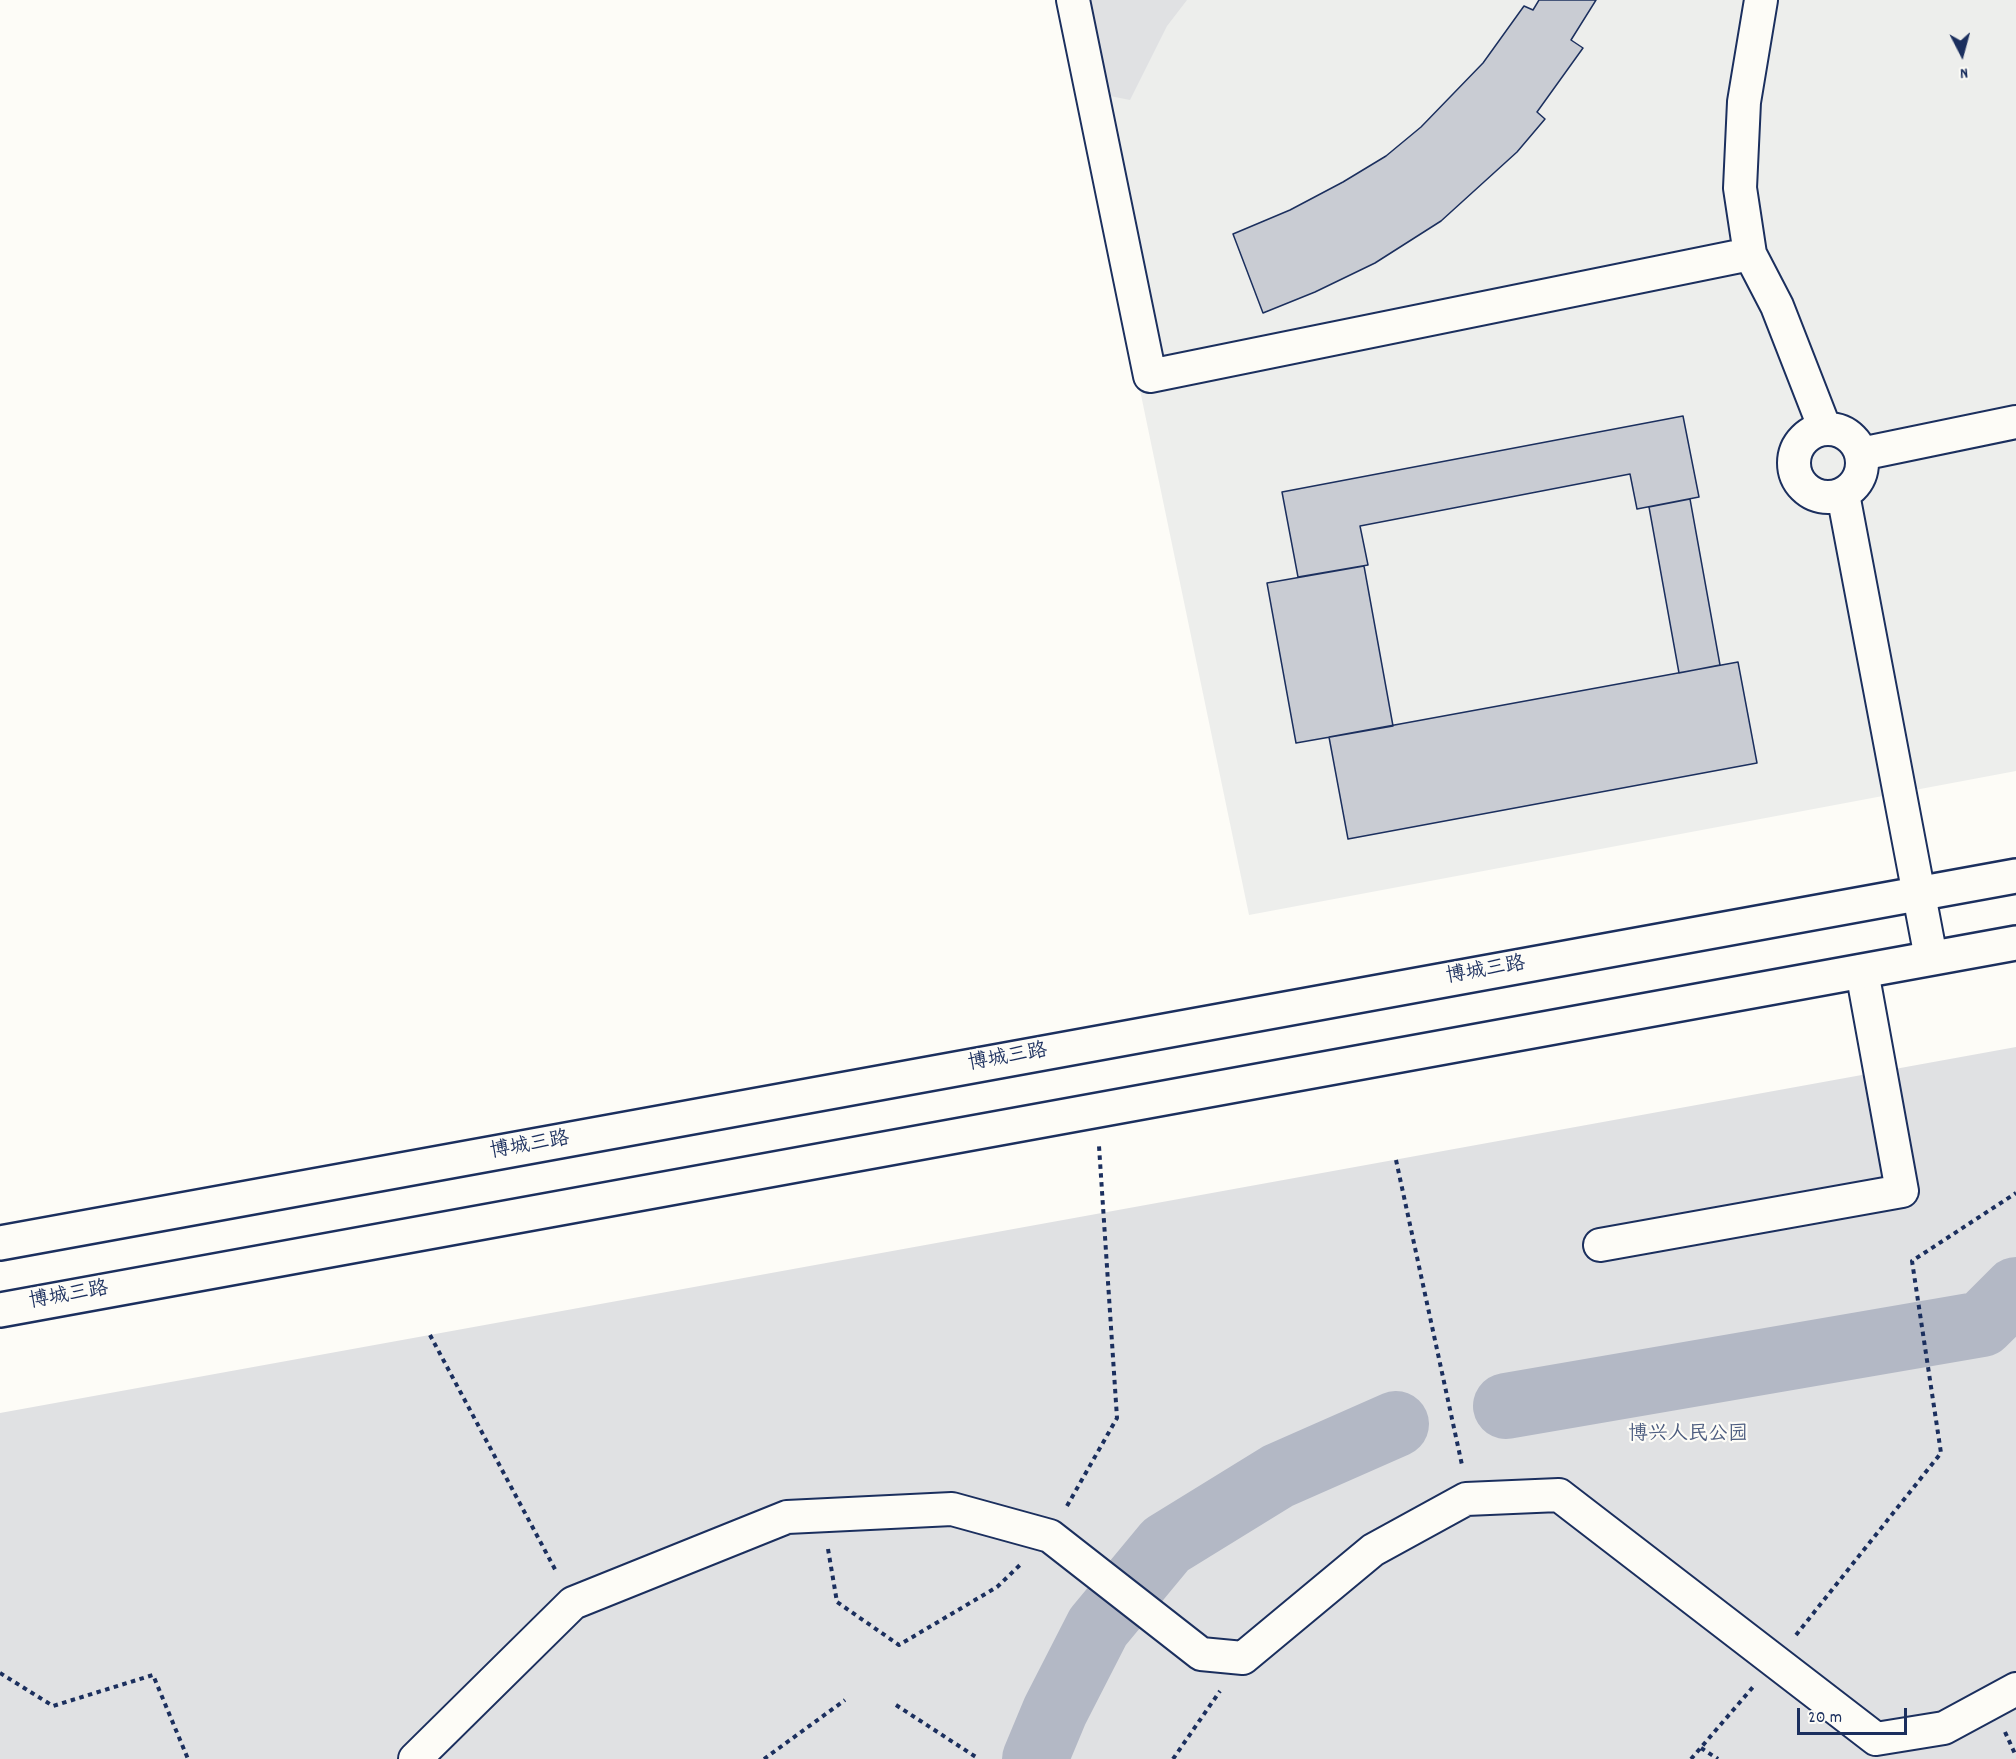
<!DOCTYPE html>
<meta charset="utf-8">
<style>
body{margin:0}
#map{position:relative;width:2016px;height:1759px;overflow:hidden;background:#fdfcf7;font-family:Dekko,sans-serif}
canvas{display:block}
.north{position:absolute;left:1932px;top:24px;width:60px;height:60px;-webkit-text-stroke:4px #fdfcf7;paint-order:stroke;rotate:174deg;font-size:16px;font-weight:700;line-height:24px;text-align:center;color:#1b2f5e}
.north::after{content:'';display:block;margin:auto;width:21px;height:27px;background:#1b2f5e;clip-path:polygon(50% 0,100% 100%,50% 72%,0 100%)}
.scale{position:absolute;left:1797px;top:1708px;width:110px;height:27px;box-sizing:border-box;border:3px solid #1b2f5e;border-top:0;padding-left:8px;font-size:18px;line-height:21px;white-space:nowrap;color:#1b2f5e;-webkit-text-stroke:4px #fdfcf7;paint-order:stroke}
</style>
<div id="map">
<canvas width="2016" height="1759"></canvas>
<div class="north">N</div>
<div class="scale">20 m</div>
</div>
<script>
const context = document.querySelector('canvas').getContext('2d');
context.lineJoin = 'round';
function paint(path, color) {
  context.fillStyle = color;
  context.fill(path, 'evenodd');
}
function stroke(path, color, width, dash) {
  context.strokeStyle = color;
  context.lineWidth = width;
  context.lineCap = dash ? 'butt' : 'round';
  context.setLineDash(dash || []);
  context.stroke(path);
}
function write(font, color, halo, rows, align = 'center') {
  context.font = font + ' Dekko,"LXGW WenKai TC",sans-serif';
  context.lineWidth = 4.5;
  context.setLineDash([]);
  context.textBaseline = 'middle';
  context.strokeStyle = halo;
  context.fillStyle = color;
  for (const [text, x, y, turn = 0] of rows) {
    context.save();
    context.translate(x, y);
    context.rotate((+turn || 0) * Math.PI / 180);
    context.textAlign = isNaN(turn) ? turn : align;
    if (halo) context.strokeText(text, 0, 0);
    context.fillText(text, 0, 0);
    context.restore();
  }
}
paint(new Path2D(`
 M1059 0H2016V771L1249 915Z`), '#edeeec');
paint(new Path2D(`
 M1086 0H1187L1167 26 1130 100 1105 95Z
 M2016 1047V1759H0V1413Z`), '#e0e1e3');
stroke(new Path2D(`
 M1506 1406 1982 1324 2016 1290
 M1035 1759 1055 1711 1098 1627 1166 1545 1278 1476 1396 1424`), '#b3b8c5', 66);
const building = new Path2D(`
 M1539 0H1596L1571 40 1583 48 1537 112 1545 119 1517 152 1441 221 1375 263 1315 292 1263 313 1233 234 1290 210 1343 182 1386 156 1421 127 1483 63 1524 6 1533 10Z
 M1683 416 1699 497 1637 509 1630 474 1360 526 1368 565 1298 577 1282 492Z
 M1690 499 1720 665 1679 673 1649 507Z
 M1364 566 1393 726 1296 743 1267 583Z
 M1738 662 1757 763 1348 839 1329 737Z`);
paint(building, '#c9ccd3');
stroke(building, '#1b2f5e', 1.5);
const street = new Path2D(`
 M1073 0 1150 376 1750 254
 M1761 0 1744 102 1740 188 1750 254 1777 306 1825 429
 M1794 463a34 34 0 1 1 68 0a34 34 0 1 1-68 0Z
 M1861 454 2016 422
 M1843 494 1931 958
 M1600 1245 1902 1191 1862 971
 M415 1759 573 1603 787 1517 952 1509 1050 1536 1201 1654 1243 1658 1373 1550 1466 1499 1559 1495 1876 1739 1944 1728 2016 1689`);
const secondary = new Path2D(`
 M0 1243 2016 876
 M0 1310 2016 943`);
stroke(street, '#1b2f5e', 36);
stroke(secondary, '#1b2f5e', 38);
stroke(new Path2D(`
 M1396 1160 1462 1465
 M430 1335 557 1573
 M1067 1506 1117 1418 1099 1146
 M828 1549 837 1602 899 1645 997 1587 1022 1563
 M1796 1635 1941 1453 1912 1261 2016 1193
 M0 1673 53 1706 153 1675 188 1759
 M896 1705 979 1759
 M2005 1732 2016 1756
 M1701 1748 1718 1759
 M764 1759 845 1700
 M1173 1759 1220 1691
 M1691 1759 1753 1687`), '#1b2f5e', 4, [4.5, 4.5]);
stroke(street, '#fdfcf7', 32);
stroke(secondary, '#fdfcf7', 33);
write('20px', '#1b2f5e', '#fdfcf7', [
 ["博城三路",1486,972,-10],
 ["博城三路",1008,1059,-10],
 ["博城三路",530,1147,-10],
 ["博城三路",69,1297,-10]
]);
write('20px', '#4c5c7f', '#fdfcf7', [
 ["博兴人民公园",1688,1436]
]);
</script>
